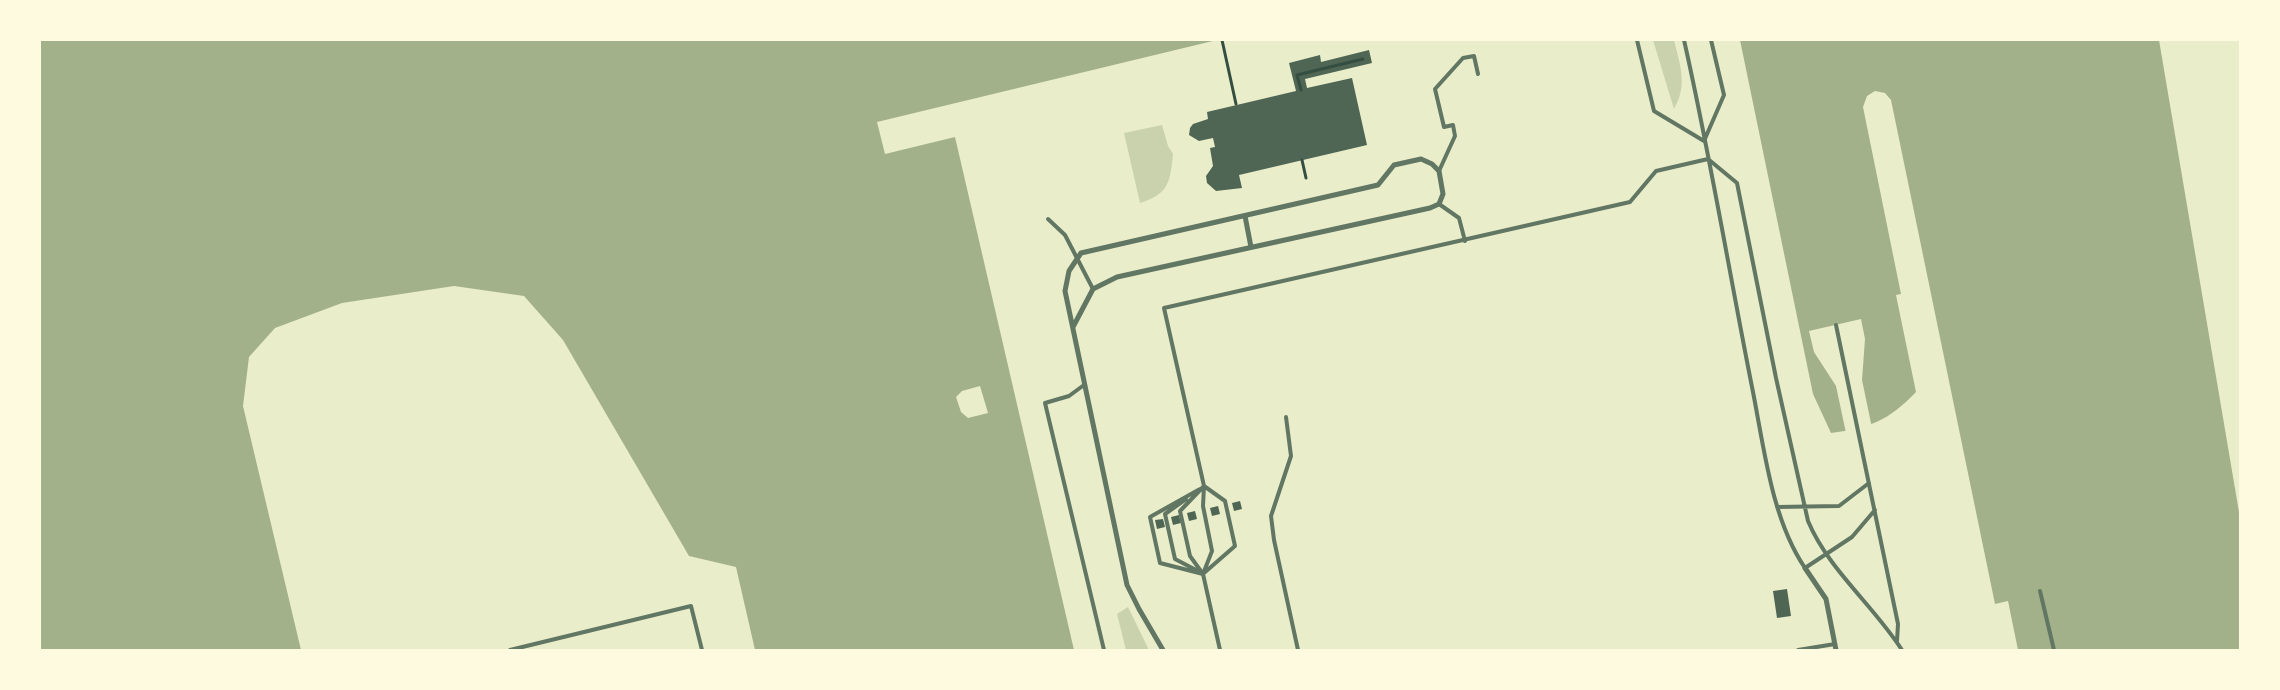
<!DOCTYPE html>
<style>
body{margin:0}
#map{position:relative;width:2280px;height:690px;overflow:hidden;background:#e9edc9;font-family:"Titillium Web",sans-serif}
canvas{display:block}
.frame{position:absolute;inset:0;border:41px solid #fefae0;pointer-events:none}
</style>
<div id="map">
<canvas width="2280" height="690"></canvas>
<div class="frame"></div>
</div>
<script>
const context = document.querySelector('canvas').getContext('2d');
context.lineJoin = 'round';
function paint(path, color) {
  context.fillStyle = color;
  context.fill(path, 'evenodd');
}
function stroke(path, color, width, dash) {
  context.strokeStyle = color;
  context.lineWidth = width;
  context.lineCap = dash ? 'butt' : 'round';
  context.setLineDash(dash || []);
  context.stroke(path);
}
paint(new Path2D(`
 M1653 40H1674C1680 65 1688 85 1674 109Z
 M1162 125 1168 146 1173 154C1170 182 1169 194 1140 203L1124 133Z
 M1128 607 1149 650H1126L1117 614Z`), '#cad2ad');
paint(new Path2D(`
 M40 40H1217L877 122 885 154 955 137 1074 650H755L736 567 689 556 563 340 524 296 454 286 342 303 275 328 249 357 243 406 301 650H40Z
 M1740 40H2159L2240 518V650H2018L2008 601 1995 604 1891 100 1885 93 1875 91 1867 96 1863 107 1901 294 1896 295 1916 392C1888 421 1870 428 1831 433L1813 394Z`), '#a3b18a');
paint(new Path2D(`
 M1861 319 1865 339 1862 380 1872 428 1846 433 1836 386 1814 352 1809 331Z
 M980 386 988 413 968 418 961 412 956 397 962 391Z`), '#e9edc9');
paint(new Path2D(`
 M1369 50 1372 63 1305 79 1307 88 1352 78 1367 145 1239 175 1242 188 1216 191 1207 183 1206 176 1213 166 1210 148 1215 147 1213 138 1199 141 1189 135 1190 128 1193 124 1208 119 1207 112 1296 91 1289 63 1320 55 1321 62Z
 M1240 501 1242 509 1234 511 1232 503Z
 M1218 506 1220 514 1212 516 1210 508Z
 M1195 511 1197 519 1189 521 1187 513Z
 M1179 515 1181 523 1173 525 1171 517Z
 M1163 519 1165 527 1157 529 1155 520Z
 M1787 589 1791 616 1777 618 1773 591Z`), '#4f6655');
stroke(new Path2D(`
 M1222 40 1236 104
 M1301 90 1297 75 1363 59
 M1302 160 1306 178`), '#344e41', 3);
stroke(new Path2D(`
 M1637 40 1654 111 1704 141
 M1684 40C1710 155 1729 271 1752 387 1764 446 1771 518 1805 568L1852 537 1875 510
 M1704 141 1724 95 1711 40
 M1708 159 1737 183 1776 378 1808 521C1828 569 1874 606 1902 650
 M1439 171 1455 136 1453 125 1444 127 1435 89 1463 58 1474 56 1478 74
 M1439 204 1459 218 1465 241
 M1048 219 1065 235 1093 289
 M1836 325 1898 624 1897 641
 M1084 385 1069 396 1045 403 1104 650
 M1286 417 1291 456 1271 516 1274 540 1298 650
 M1204 486 1180 511 1190 556 1203 574 1220 650
 M1200 489 1150 517 1160 563 1203 574
 M1186 499 1165 514 1175 559 1196 570
 M1777 507 1839 506 1869 483
 M1204 573 1235 546 1225 501 1204 486
 M1203 574 1212 551 1203 506 1204 486 1164 308 1630 202 1656 171 1708 159
 M2040 591 2054 650
 M510 650 691 606 702 650
 M1798 650 1835 644`), '#617663', 4);
stroke(new Path2D(`
 M1245 216 1251 247
 M1073 327 1093 289 1117 277 1430 208 1439 204 1443 194 1439 171 1432 164 1421 159 1394 165 1378 185 1081 253 1069 271 1065 291 1127 585 1139 609 1163 650
 M1805 568 1826 599 1836 650`), '#617663', 5);
</script>
